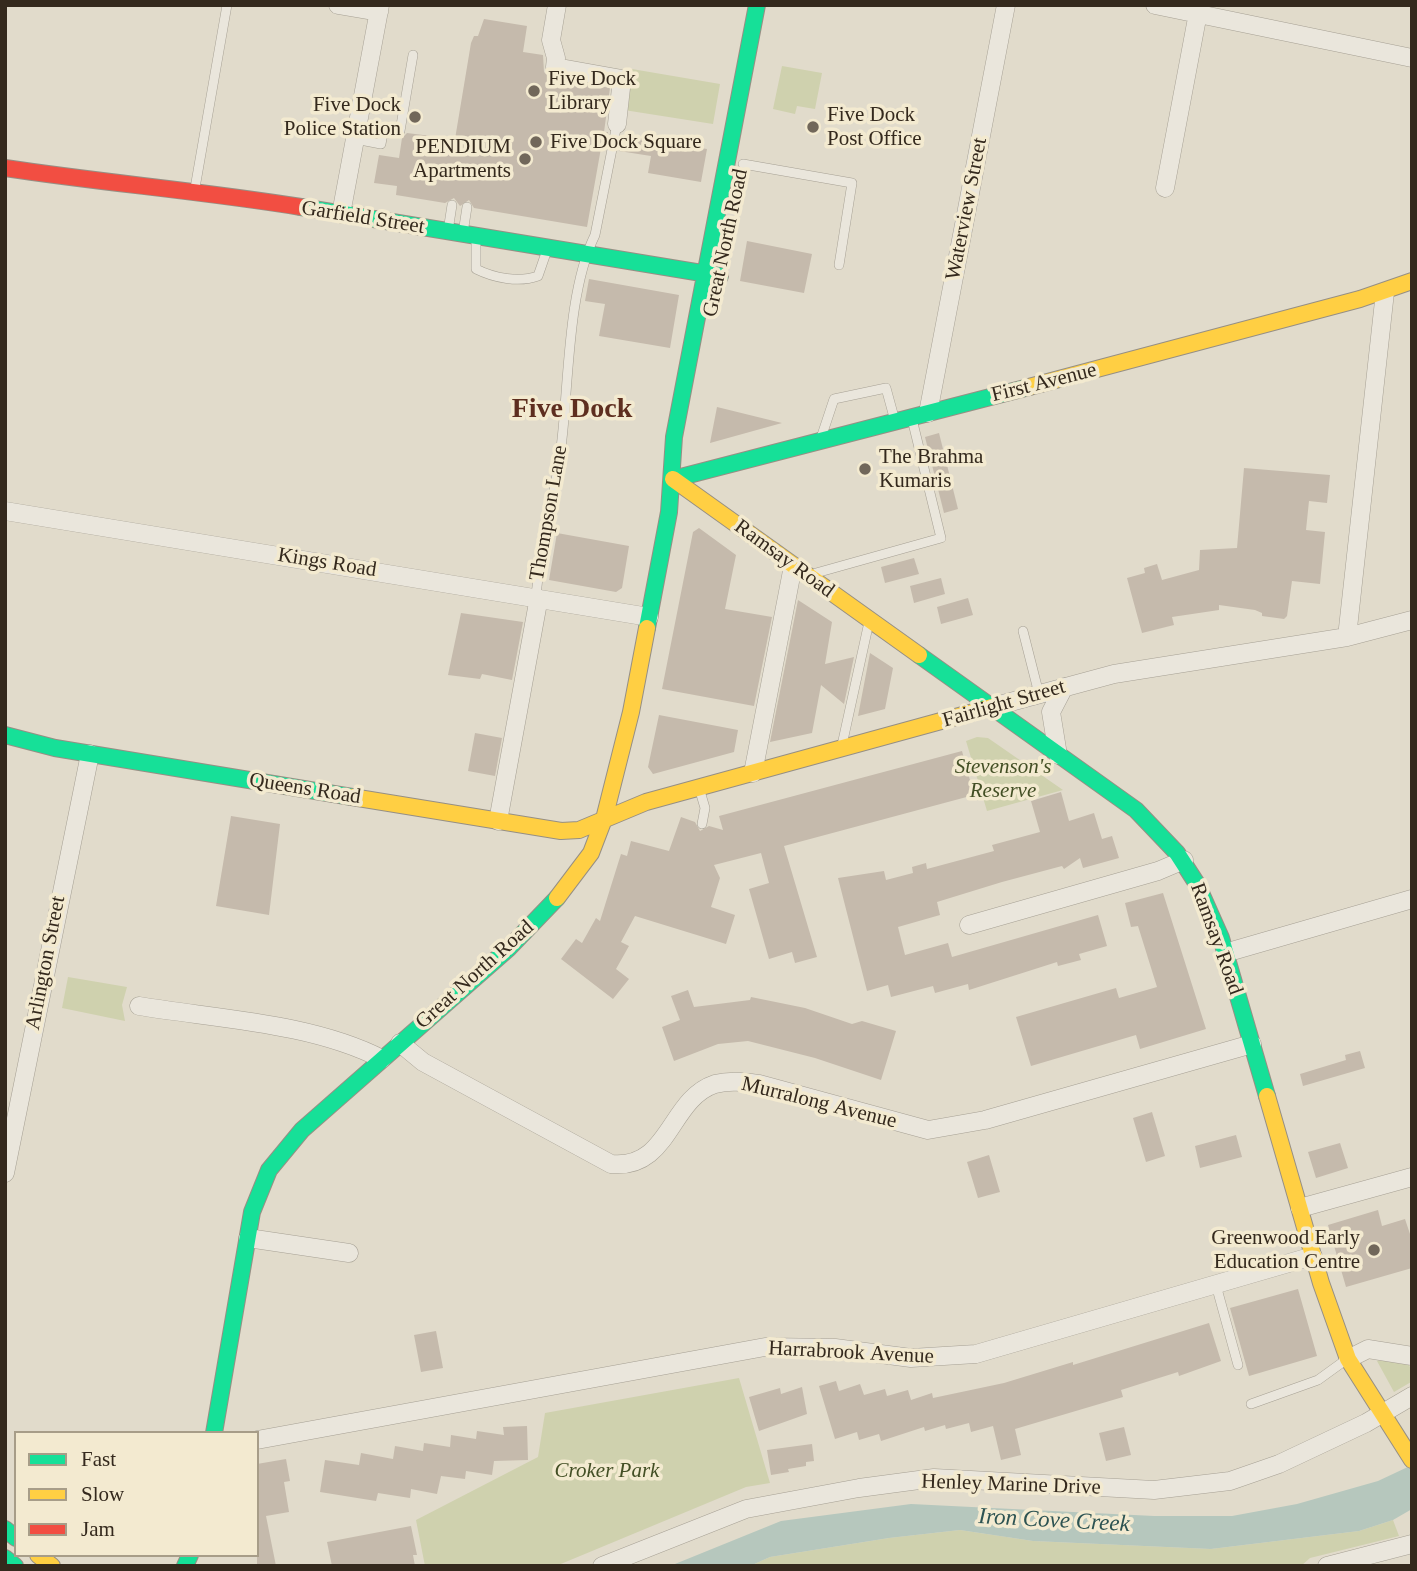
<!DOCTYPE html>
<style>
body{margin:0}
#map{position:relative;width:1417px;height:1571px;overflow:hidden;background:#e1dbcb;font-family:"Times New Roman",serif}
canvas{display:block}
.frame{position:absolute;inset:0;border:7px solid #34291d;pointer-events:none}
.legend{position:absolute;left:14px;top:1431px;width:245px;height:126px;box-sizing:border-box;background:#f3ead0;border:2px solid #a79d88;margin:0;padding:9px 12px;list-style:none;font-size:21px;color:#34291d}
.legend li{display:flex;align-items:center;gap:14px;height:35px}
.legend b{width:35px;border:2px solid #a79d88}
</style>
<div id="map">
<canvas width="1417" height="1571"></canvas>
<div class="frame"></div>
<ul class="legend">
<li><b style="height:9px;background:#16e098"></b>Fast</li>
<li><b style="height:9px;background:#ffcf43"></b>Slow</li>
<li><b style="height:9px;background:#f24e42"></b>Jam</li>
</ul>
</div>
<script>
const context = document.querySelector('canvas').getContext('2d');
context.lineJoin = 'round';
function paint(path, color) {
  context.fillStyle = color;
  context.fill(path, 'evenodd');
}
function stroke(path, color, width, dash) {
  context.strokeStyle = color;
  context.lineWidth = width;
  context.lineCap = dash ? 'butt' : 'round';
  context.setLineDash(dash || []);
  context.stroke(path);
}
function write(font, color, halo, rows, align = 'center') {
  context.font = font + ' "Times New Roman",serif';
  context.lineWidth = 7;
  context.setLineDash([]);
  context.textBaseline = 'middle';
  context.strokeStyle = halo;
  context.fillStyle = color;
  for (const [text, x, y, turn = 0] of rows) {
    context.save();
    context.translate(x, y);
    context.rotate((+turn || 0) * Math.PI / 180);
    context.textAlign = isNaN(turn) ? turn : align;
    if (halo) context.strokeText(text, 0, 0);
    context.fillText(text, 0, 0);
    context.restore();
  }
}
paint(new Path2D(`
 M782 66 822 73 815 109 797 106 795 114 773 109Z
 M632 69 720 84 713 124 624 110Z
 M977 737 988 738 1063 790 987 811 966 741Z
 M68 977 127 987 122 1005 125 1021 62 1008Z
 M1384 1359 1408 1364 1412 1370 1411 1382 1394 1392 1377 1361Z
 M739 1378 770 1483 746 1487 556 1566H425L416 1520 538 1457 545 1413Z
 M1393 1520 1399 1536 1310 1558 1301 1566H750L770 1557 889 1538 960 1530 1033 1541 1211 1549 1359 1531Z`), '#cfd1ae');
paint(new Path2D(`
 M1412 1465V1509L1393 1520 1359 1531 1211 1549 1033 1541 960 1530 889 1538 770 1557 750 1566H670L781 1521 911 1504 1154 1516H1232L1297 1504 1378 1481Z`), '#b6c7bd');
paint(new Path2D(`
 M484 19 527 26 523 52 543 55 544 72 548 76 610 88 604 132H608L605 148H601L587 227 474 208 469 200 460 206 454 198 445 203 396 195 397 186 374 183 379 155 399 158 402 138 407 133 455 139 471 43 474 36H478Z
 M622 135 707 149 701 182 648 173 651 156 619 151Z
 M747 241 812 254 804 293 740 281Z
 M589 279 679 295 670 348 599 336 605 304 585 301Z
 M717 407 782 423 710 443Z
 M939 433 958 509 944 513 925 437Z
 M1244 468 1330 475 1327 503 1309 501 1306 530 1325 532 1320 584 1292 581 1287 616 1284 619 1262 616V613L1255 610 1219 605V610L1172 617 1174 625 1142 633 1127 578 1145 573 1144 568 1157 564 1162 580 1199 570 1200 550 1237 548Z
 M699 528 736 555 725 609 772 617 754 706 662 689 693 532Z
 M557 533 629 546 622 588 616 592 549 580Z
 M914 558 919 574 885 583 881 567Z
 M941 578 945 594 914 603 910 586Z
 M968 598 973 615 941 624 937 607Z
 M798 600 832 622 825 664 854 657 844 704 821 685 812 733 770 742Z
 M461 613 523 622 512 680 482 674 480 679 448 675Z
 M870 653 893 668 885 709 858 716Z
 M659 715 738 730 734 752 653 774 648 767Z
 M475 733 502 738 495 776 468 771Z
 M962 751 974 795 784 846 817 957 795 963 792 952 769 959 749 889 769 883 761 853 714 865 720 878 711 907 735 915 726 944 635 916 621 942 629 946 616 969 629 979 613 999 561 959 576 939 582 943 596 918 600 921 621 854 627 856 631 841 669 851 681 817 695 822 700 831 709 826 723 830 719 816Z
 M1061 792 1069 821 1094 813 1102 839 1112 836 1119 858 1083 868 1080 858 1064 869 1062 866 1002 882 937 902 940 915 898 927 905 955 948 943 952 957 1098 915 1107 946 1079 954 1081 960 1058 966 1057 962 969 990 968 984 935 993 933 986 891 997 888 985 867 991 838 878 884 871 886 880 913 873 912 867 926 863 927 869 994 851 992 845 1040 832 1031 801Z
 M231 816 280 824 269 915 216 906Z
 M1163 893 1206 1029 1140 1049 1136 1035 1031 1066 1016 1017 1116 988 1119 998 1157 987 1138 926 1131 927 1125 903Z
 M688 990 694 1007 750 1000 751 997 805 1008 852 1024 862 1021 896 1031 881 1080 815 1058 748 1041 718 1044 674 1061 662 1027 680 1020 671 996Z
 M1360 1051 1365 1068 1303 1086 1300 1074 1346 1060 1345 1055Z
 M1152 1112 1165 1156 1146 1162 1133 1118Z
 M1236 1135 1242 1157 1200 1168 1195 1146Z
 M1340 1143 1348 1168 1316 1178 1308 1152Z
 M989 1155 1000 1192 978 1198 967 1162Z
 M1378 1210 1382 1226 1405 1219 1412 1240V1268L1346 1287 1328 1225Z
 M1298 1289 1317 1356 1249 1376 1230 1308Z
 M1209 1323 1221 1361 1179 1376 1178 1372 1143 1383 1121 1390 1123 1397 1015 1429 1021 1455 1001 1460 993 1426 971 1432 969 1423 946 1429 945 1425 925 1431 924 1427 881 1441 879 1434 859 1440 857 1432 835 1439 819 1386 836 1381 839 1391 860 1384 864 1395 885 1389 887 1396 908 1390 911 1400 932 1393 933 1398 1004 1383 1073 1362V1365Z
 M436 1331 443 1368 421 1372 414 1335Z
 M802 1387 807 1414 759 1431 749 1397 780 1388 781 1394Z
 M527 1426 528 1460 494 1461 492 1475 466 1471 465 1479 441 1476 437 1494 411 1489 410 1498 378 1493 376 1501 320 1492 325 1460 359 1465 361 1453 393 1459 395 1446 423 1451 424 1443 450 1447 451 1435 476 1439 477 1431 504 1435 503 1427Z
 M1124 1427 1131 1455 1106 1461 1099 1433Z
 M812 1444 814 1461 806 1462V1466L788 1469 789 1472 771 1475 767 1450Z
 M286 1459 290 1481 284 1482 289 1512 266 1516 276 1566H257V1464Z
 M411 1526 417 1555H413L415 1566H332L327 1542Z`), '#c5baac');
const lane = new Path2D(`
 M355 139 381 144 384 128 400 131 413 55
 M743 164 852 183 839 265
 M195 188 227 5
 M448 231 452 205
 M463 233 467 207
 M476 239V269C494 278 519 283 538 276L547 250
 M821 438 834 399 886 388 895 421
 M816 573 941 538 912 419
 M536 597C540 543 557 492 562 439 569 378 568 290 595 235L617 124
 M1023 631 1039 694
 M842 745 869 622
 M700 791 705 808 702 824
 M1216 1285 1238 1365
 M1251 1404 1318 1380 1347 1359`);
const street = new Path2D(`
 M338 5 379 12
 M557 5 551 40 556 58 555 67 622 79 617 124
 M1155 5 1412 58
 M1165 188 1198 13
 M341 214 380 5
 M928 413 1006 5
 M5 511 649 617
 M1347 637 1385 292
 M992 707 1114 674 1347 637 1412 620
 M1058 755 1051 712 1064 687
 M753 773 793 566
 M498 821 537 608 536 597
 M969 925 1158 871 1184 860
 M1225 953 1412 899
 M139 1006C218 1019 312 1023 382 1059
 M400 1043 423 1062 611 1164C670 1170 669 1099 715 1084 730 1080 744 1082 759 1084L928 1130 985 1120 1252 1044
 M5 1173 90 754
 M1300 1208 1412 1177
 M248 1238 349 1253
 M1348 1359 1368 1349 1412 1356
 M257 1440 765 1347 835 1348 911 1358 976 1354 1313 1256
 M602 1566 746 1509 859 1488 934 1478 1154 1490 1230 1481 1279 1464 1366 1423 1412 1396
 M1327 1566 1412 1544`);
const fast = new Path2D(`
 M301 207 720 276
 M673 479 1029 387
 M647 628 669 512 674 437 757 5
 M919 655 1136 810 1177 853 1197 884 1221 938 1267 1096
 M5 735 55 748 352 797
 M214 1433 252 1212 269 1170 302 1130 508 949 557 898
 M5 1529 16 1538
 M5 1558 15 1566
 M185 1566 190 1555`);
const slow = new Path2D(`
 M1029 387 1360 299 1412 281
 M673 479 919 655
 M352 797 561 831 579 830 646 802 992 707
 M557 898 591 853 604 819 631 712 647 628
 M1267 1096 1321 1283 1348 1359 1412 1460
 M38 1555 52 1566`);
const jam = new Path2D(`
 M5 168C104 183 202 191 301 207`);
stroke(lane, '#a6a094', 10);
stroke(street, '#a6a094', 19);
stroke(fast, '#968f84', 18);
stroke(slow, '#968f84', 18);
stroke(jam, '#968f84', 18);
stroke(lane, '#eae6dc', 9);
stroke(street, '#eae6dc', 18);
stroke(fast, '#16e098', 16);
stroke(slow, '#ffcf43', 16);
stroke(jam, '#f24e42', 16);
for (const [x, y, r, color] of [
 [534,91,7,"#71675a"],
 [415,117,7,"#71675a"],
 [813,127,7,"#71675a"],
 [536,142,7,"#71675a"],
 [525,159,7,"#71675a"],
 [865,469,7,"#71675a"],
 [1374,1250,7,"#71675a"]
]) {
  const dot = new Path2D();
  dot.arc(x, y, r, 0, 2 * Math.PI);
  context.fillStyle = color;
  context.fill(dot);
  stroke(dot, '#f3ead0', 2.5);
}
write('21px', '#34291d', '#f3ead0', [
 ["Five Dock",548,79],
 ["Library",548,103],
 ["Five Dock",401,105,"right"],
 ["Police Station",401,129,"right"],
 ["Five Dock",827,115],
 ["Post Office",827,139],
 ["Five Dock Square",550,142],
 ["PENDIUM",511,147,"right"],
 ["Apartments",511,171,"right"],
 ["The Brahma",879,457],
 ["Kumaris",879,481],
 ["Greenwood Early",1360,1238,"right"],
 ["Education Centre",1360,1262,"right"]
], 'left');
write('21px', '#34291d', '#f3ead0', [
 ["Waterview Street",967,209,-79],
 ["Garfield Street",363,218,9],
 ["Great North Road",726,243,-78],
 ["First Avenue",1044,383,-14],
 ["Thompson Lane",549,513,-80],
 ["Ramsay Road",784,559,36],
 ["Kings Road",327,563,9],
 ["Fairlight Street",1004,704,-16],
 ["Queens Road",305,789,9],
 ["Ramsay Road",1216,939,70],
 ["Arlington Street",46,963,-79],
 ["Great North Road",475,975,-42],
 ["Murralong Avenue",819,1103,14],
 ["Harrabrook Avenue",851,1353,3],
 ["Henley Marine Drive",1011,1485,2]
]);
write('italic 21px', '#434f25', '#f3ead0', [
 ["Stevenson's",1003,767],
 ["Reserve",1003,791],
 ["Croker Park",607,1471]
]);
write('italic 23px', '#2d5352', '#f3ead0', [
 ["Iron Cove Creek",1054,1521,3]
]);
write('bold 28px', '#5e2e1f', '#f3ead0', [
 ["Five Dock",572,410]
]);
</script>
